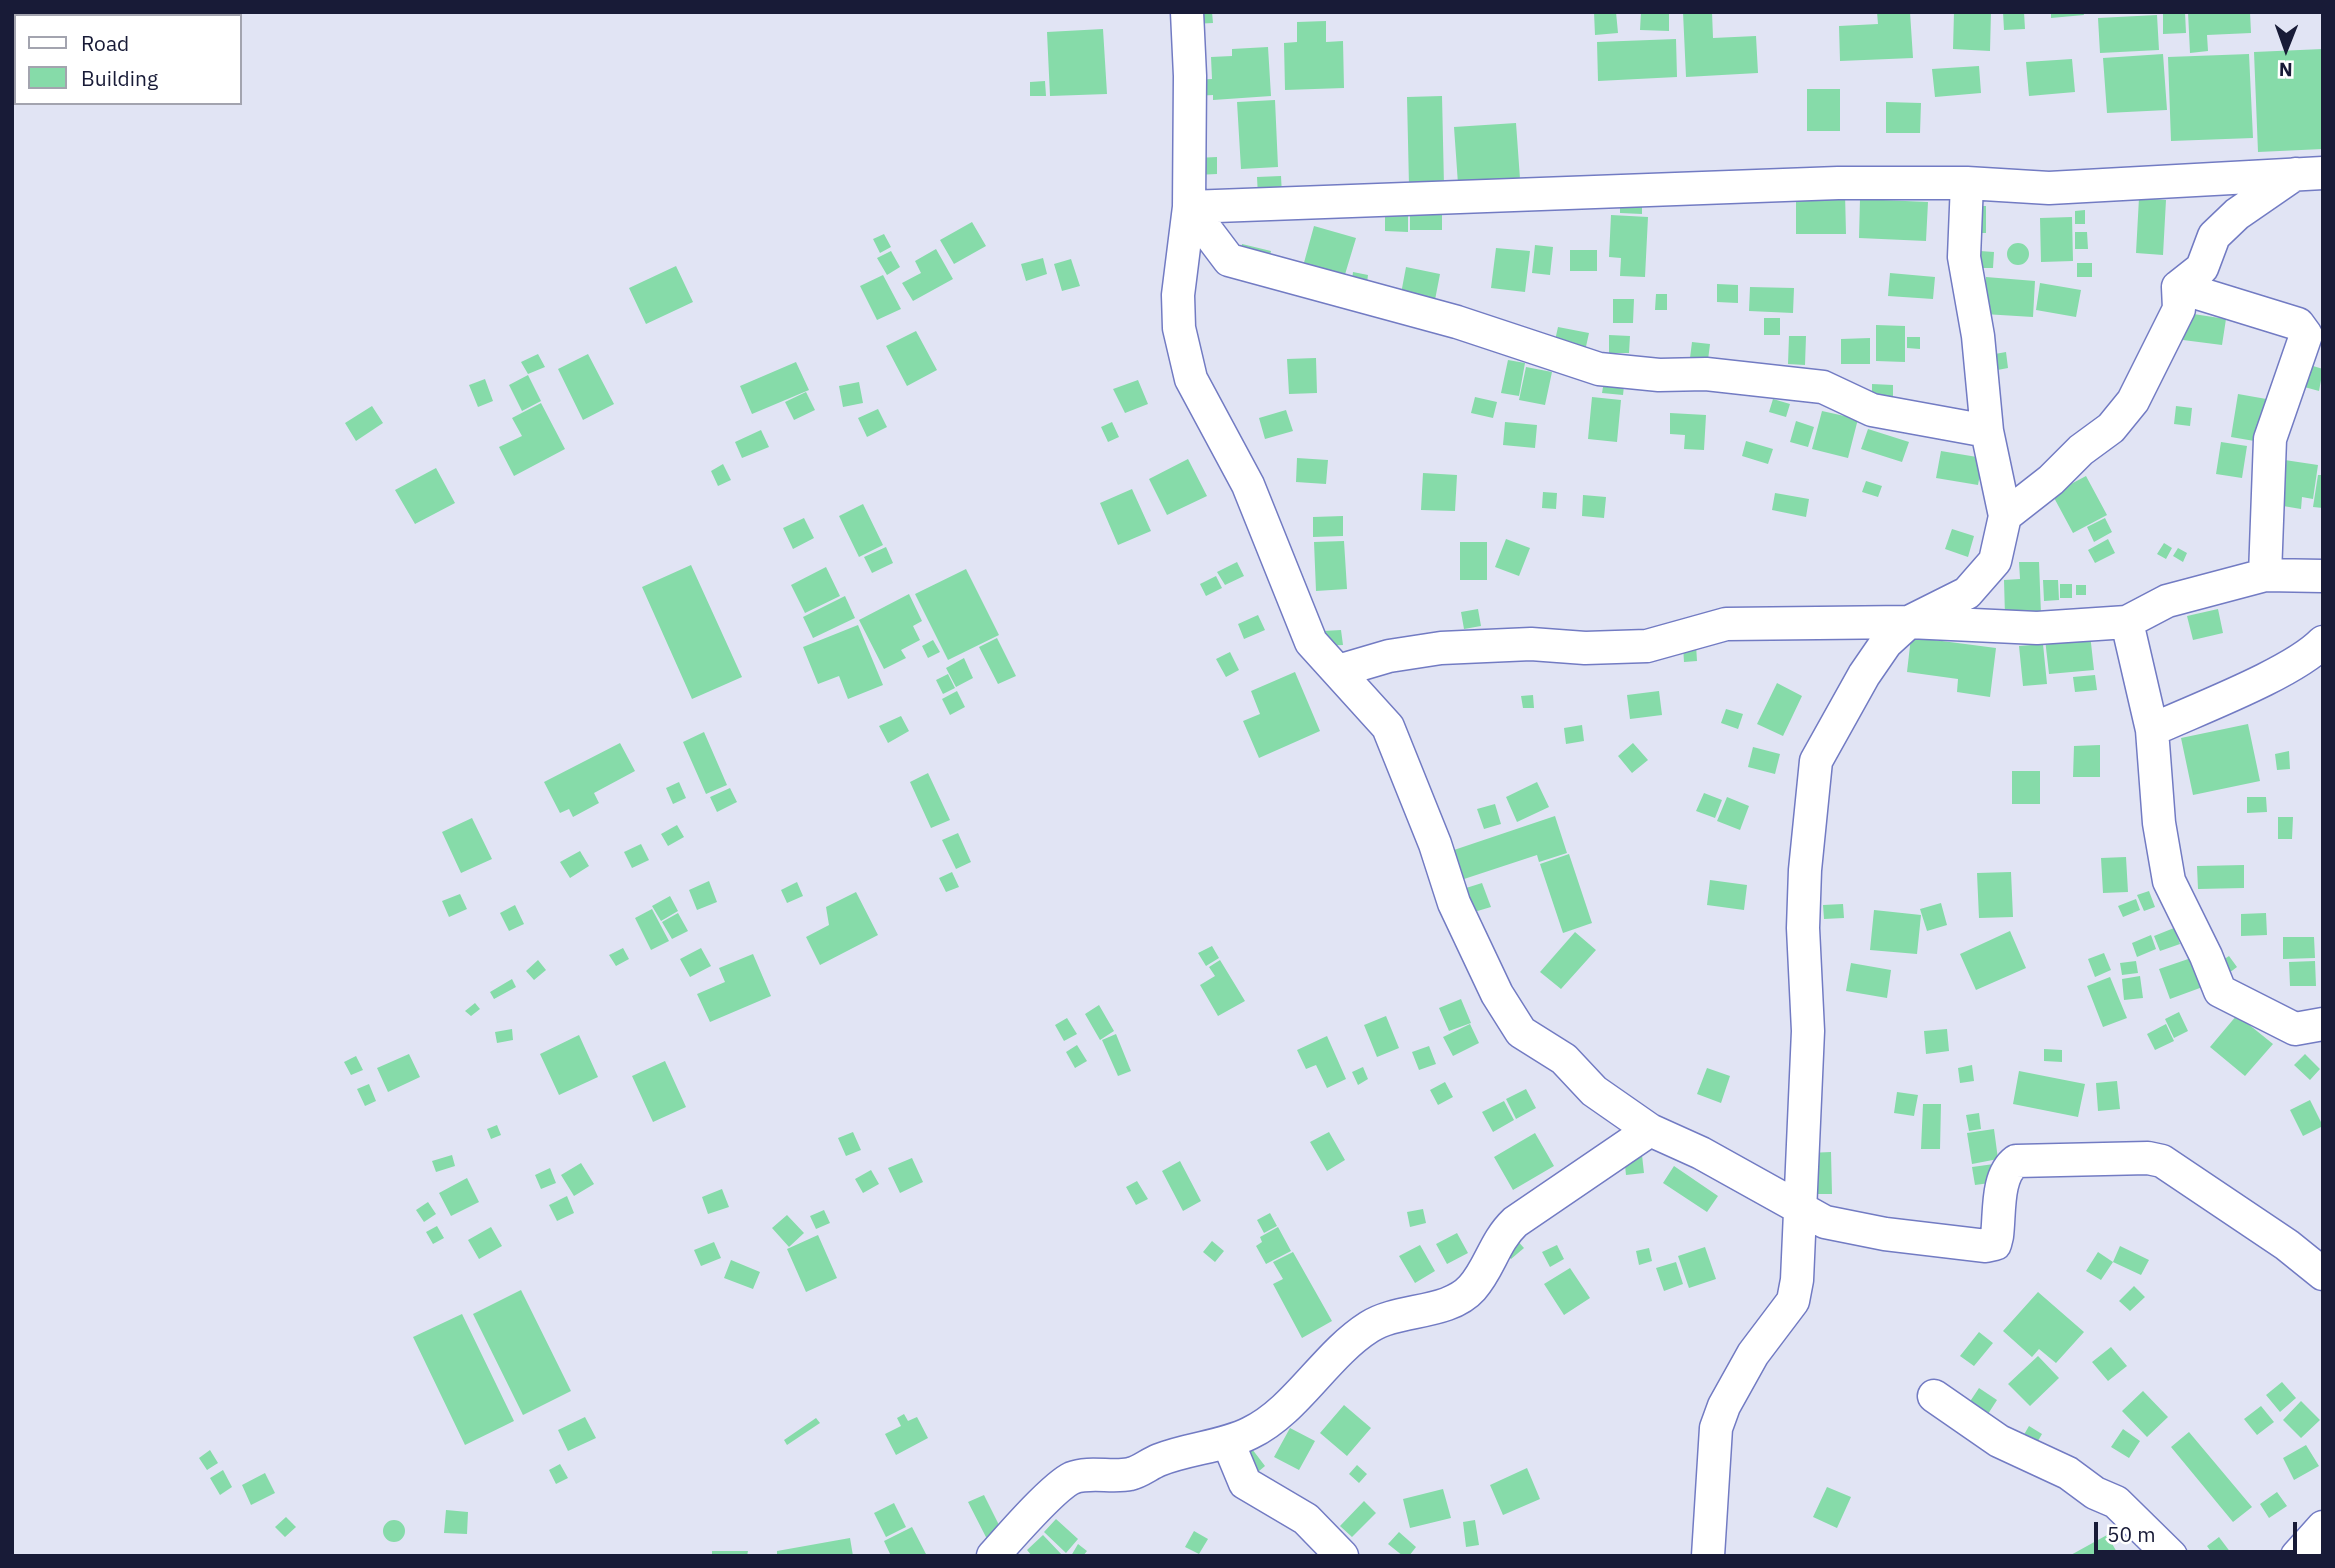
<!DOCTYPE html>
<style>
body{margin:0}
#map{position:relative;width:2335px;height:1568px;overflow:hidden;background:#e1e4f4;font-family:"IBM Plex Sans",sans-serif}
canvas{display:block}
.frame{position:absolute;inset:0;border:14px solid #181b37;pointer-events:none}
.legend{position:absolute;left:14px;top:14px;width:228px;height:91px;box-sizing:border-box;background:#fff;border:2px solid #a3a4af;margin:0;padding:9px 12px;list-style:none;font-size:21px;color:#181b37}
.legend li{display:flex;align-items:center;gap:14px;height:35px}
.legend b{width:35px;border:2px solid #a3a4af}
.north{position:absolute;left:2251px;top:14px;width:70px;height:70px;-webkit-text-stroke:5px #fff;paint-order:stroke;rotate:181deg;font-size:19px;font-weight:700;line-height:28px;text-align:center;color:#181b37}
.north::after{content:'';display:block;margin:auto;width:24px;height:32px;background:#181b37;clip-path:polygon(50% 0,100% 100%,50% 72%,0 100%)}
.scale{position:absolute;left:2094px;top:1522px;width:203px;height:32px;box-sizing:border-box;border:4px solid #181b37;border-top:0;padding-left:9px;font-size:21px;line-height:24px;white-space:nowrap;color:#181b37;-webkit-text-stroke:5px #fff;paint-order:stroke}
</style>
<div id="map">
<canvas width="2335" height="1568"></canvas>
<div class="frame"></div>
<ul class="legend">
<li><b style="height:9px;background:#fff"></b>Road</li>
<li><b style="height:19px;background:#86dba9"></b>Building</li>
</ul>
<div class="north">N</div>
<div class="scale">50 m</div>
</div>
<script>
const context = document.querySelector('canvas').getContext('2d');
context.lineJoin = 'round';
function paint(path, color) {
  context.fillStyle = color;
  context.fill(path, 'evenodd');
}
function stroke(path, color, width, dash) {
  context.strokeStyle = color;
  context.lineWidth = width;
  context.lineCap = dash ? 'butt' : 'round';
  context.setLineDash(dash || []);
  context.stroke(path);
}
paint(new Path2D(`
 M1193 12H1212L1213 23 1193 24Z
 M1594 12H1616L1618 33 1595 35Z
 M1641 12H1669V31L1640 30Z
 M1683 12H1712L1713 38 1756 36 1758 73 1686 77Z
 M1877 12H1910L1913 58 1840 61 1839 26 1878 24Z
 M1954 12H1991L1990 51 1953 49Z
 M2003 12H2024L2025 29 2004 30Z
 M2051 12H2083L2084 15 2051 18Z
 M2163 12H2185L2186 33 2163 34Z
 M2188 12H2250L2251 33 2207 35 2208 51 2190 53Z
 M2157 15 2159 50 2100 53 2098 18Z
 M1326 21V42L1343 41 1344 88 1285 90 1284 43 1297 42V22Z
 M1103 29 1107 94 1050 96 1047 32Z
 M1676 39 1677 77 1598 81 1597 42Z
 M1268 47 1271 96 1213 100V95L1194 96 1193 80 1212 79 1211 57 1232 56V49Z
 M2323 49V149L2258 152 2254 52Z
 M2163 54 2167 110 2107 113 2103 58Z
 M2249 54 2253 138 2171 141 2168 57Z
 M2072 59 2075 92 2029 96 2026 62Z
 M1979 66 1981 93 1935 97 1932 69Z
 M1045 81 1046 96H1030V82Z
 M1807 89H1840V131H1807Z
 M1442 96 1444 186H1409L1407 97Z
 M1275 100 1278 167 1241 169 1237 102Z
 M1886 102 1921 103 1920 133H1886Z
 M1516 123 1520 179 1458 184 1454 127Z
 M1217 157V174L1196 175 1195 158Z
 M1281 176 1282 195 1258 196 1257 177Z
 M1845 193 1846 234H1796V194Z
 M1620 198 1642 199V214L1620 213Z
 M2139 198 2166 200 2163 255 2136 253Z
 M1860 199 1928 202 1926 241 1859 238Z
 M1973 206H1986V233H1972Z
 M2085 210V224H2075V211Z
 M1385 215H1408V232L1385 231Z
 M1410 215H1442V230H1410Z
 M1611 215 1648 217 1645 277 1620 276 1621 258 1609 257Z
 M2072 217 2073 261 2041 262 2040 218Z
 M972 222 986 246 954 264 940 240Z
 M1314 226 1356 238 1343 281 1302 270Z
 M2075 232H2087L2088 249H2075Z
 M884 234 891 247 880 253 873 239Z
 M2007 254a11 11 0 1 1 22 0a11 11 0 1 1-22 0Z
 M1242 244 1271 251 1268 264 1239 258Z
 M1535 245 1553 247 1550 275 1532 273Z
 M1496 248 1530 251 1525 292 1491 288Z
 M936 249 953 279 913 301 902 283 921 273 915 261Z
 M1570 250H1597V271H1570Z
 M891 251 900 267 887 275 877 258Z
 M1980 251 1994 252 1993 268H1980Z
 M1043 258 1047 274 1026 281 1021 264Z
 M1071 259 1080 286 1062 291 1054 264Z
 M2077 263H2092V277H2077Z
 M676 266 693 302 646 324 629 288Z
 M1406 267 1440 274 1434 305 1400 299Z
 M1353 272 1368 275 1366 290 1351 288Z
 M1890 273 1935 277 1933 299 1888 296Z
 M883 275 901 309 877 320 860 286Z
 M1986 277 2035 281 2033 317 1984 314Z
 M2040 283 2081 290 2076 317 2036 310Z
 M1717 284 1738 285V303L1717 302Z
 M1750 287 1794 288 1793 313 1749 311Z
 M1656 294H1667V310H1655Z
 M1613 299H1634L1633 323H1613Z
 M2187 313 2226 319 2222 345 2183 340Z
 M1764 318H1780V335H1764Z
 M1876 325 1905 326V362L1876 361Z
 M1558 327 1589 333 1585 351 1554 345Z
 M916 331 937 370 907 386 886 346Z
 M1609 335 1630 336 1629 353H1609Z
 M1789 336H1806L1805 365 1788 364Z
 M1907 337H1920V349L1907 348Z
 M1870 338V364H1841V339Z
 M1692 342 1710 344 1707 368 1689 366Z
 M2006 352 2008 368 1987 372 1984 356Z
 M538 354 545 367 528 374 521 362Z
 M588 354 614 404 583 420 558 369Z
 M1316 358 1317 393 1289 394 1287 359Z
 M1508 360 1525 363 1519 396 1501 393Z
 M796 362 809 390 752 414 740 386Z
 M2303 363 2323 369 2319 391 2297 385Z
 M1526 367 1552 372 1545 405 1519 400Z
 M528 375 541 401 522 411 509 385Z
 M1605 375 1625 377 1623 395 1602 393Z
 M485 379 493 401 478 407 469 385Z
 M1138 380 1148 404 1125 413 1113 389Z
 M859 382 863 403 843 407 839 386Z
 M1872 384 1893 385V403H1872Z
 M806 392 815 410 794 420 785 402Z
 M2238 394 2272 400 2266 443 2231 437Z
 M1475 397 1497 402 1493 418 1471 413Z
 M1592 397 1621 400 1617 442 1588 439Z
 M1773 399 1790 404 1786 417 1769 412Z
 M541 403 565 449 514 476 499 447 522 436 512 418Z
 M372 406 383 423 356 441 345 423Z
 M2176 406 2192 408 2190 426 2174 424Z
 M878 409 887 427 867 437 858 418Z
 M1286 410 1293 431 1265 439 1259 418Z
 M1822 411 1858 419 1848 458 1812 449Z
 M1670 413 1706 415 1704 450 1684 449 1685 435 1670 434Z
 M1796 421 1814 427 1808 447 1790 442Z
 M1112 422 1119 437 1108 442 1101 427Z
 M1505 422 1537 425 1535 448 1503 445Z
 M1868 429 1909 442 1902 462 1861 449Z
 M761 430 769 447 742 458 735 442Z
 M1746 441 1773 449 1768 464 1742 456Z
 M2221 442 2247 446 2242 478 2216 474Z
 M1941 451 1983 458 1978 485 1936 478Z
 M1297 458 1328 460 1326 484 1296 482Z
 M1188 459 1207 496 1167 515 1149 479Z
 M2278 459 2318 465 2313 499 2302 497 2301 509 2271 504Z
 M723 464 731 480 718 486 711 471Z
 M436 468 455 503 415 524 395 490Z
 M1423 473 1457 475 1455 511 1421 510Z
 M2318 475H2323V508L2313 507Z
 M2086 476 2107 515 2073 533 2052 494Z
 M1866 481 1882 486 1878 497 1862 492Z
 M1132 489 1151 531 1118 545 1100 503Z
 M1543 492 1557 493 1556 509 1542 508Z
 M1775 493 1809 499 1806 517 1772 510Z
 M1583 495 1606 497 1604 518 1582 516Z
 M863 504 883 545 859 557 839 516Z
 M1343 516V536L1313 537V517Z
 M804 518 814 538 793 549 783 528Z
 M2105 518 2112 532 2094 542 2087 527Z
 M1952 529 1974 536 1968 557 1945 549Z
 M1506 539 1530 548 1519 576 1495 567Z
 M2108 539 2115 553 2095 563 2088 550Z
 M1344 541 1347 589 1316 591 1314 542Z
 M1460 542H1487V580H1460Z
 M2164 543 2172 548 2166 559 2157 554Z
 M886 547 893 563 872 573 864 557Z
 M2178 548 2187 553 2183 562 2173 556Z
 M1237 562 1244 576 1225 585 1217 572Z
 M2019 562H2039L2041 614 2005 616 2004 580 2020 579Z
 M691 565 742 677 692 699 642 587Z
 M826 567 840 596 805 613 791 585Z
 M966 569 999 635 948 660 915 594Z
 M1216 576 1222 588 1206 596 1200 584Z
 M2043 580H2058L2059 600 2044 601Z
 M2060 584H2072V598H2060Z
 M2076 585H2086V595H2076Z
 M909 594 922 621 913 626 920 640 901 650 906 658 884 669 859 620Z
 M845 596 855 618 813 638 803 617Z
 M1478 609 1481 626 1464 629 1461 612Z
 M2218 609 2223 633 2193 640 2187 616Z
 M1258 615 1265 630 1244 639 1238 624Z
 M858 625 883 685 848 699 839 676 818 684 803 647Z
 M1341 630 1343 645 1324 646 1323 631Z
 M2090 634 2094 670 2049 674 2045 639Z
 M1911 637 1996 648 1990 697 1957 692 1958 679 1907 672Z
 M997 638 1016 676 998 684 979 647Z
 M933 640 940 652 928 658 922 646Z
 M2043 644 2047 684 2023 686 2019 646Z
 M1696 645 1697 661 1684 662 1683 646Z
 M1230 652 1239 670 1226 677 1216 659Z
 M964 658 973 678 956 687 946 668Z
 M1295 672 1320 731 1259 758 1243 721 1260 714 1251 691Z
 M948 674 955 688 943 694 936 680Z
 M2095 675 2097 690 2075 692 2073 677Z
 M1777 683 1802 696 1783 736 1757 724Z
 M957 691 965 707 950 715 942 699Z
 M1659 691 1662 715 1630 719 1627 695Z
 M1533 695 1534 708H1523L1521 696Z
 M1726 709 1743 714 1738 729 1721 723Z
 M901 716 909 731 888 743 879 726Z
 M2248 724 2260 781 2193 795 2181 738Z
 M1582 725 1584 741 1566 744 1564 728Z
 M704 732 727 785 706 794 683 742Z
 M620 743 635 771 594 793 599 803 573 817 569 809 560 813 544 782Z
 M1633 743 1648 760 1632 773 1618 756Z
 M2100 745V777H2073L2074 746Z
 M1753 747 1780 754 1775 774 1748 767Z
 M2289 751 2290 769 2277 770 2275 754Z
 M2012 771H2040V804H2012Z
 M928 773 950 820 931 828 910 782Z
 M679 782 686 798 673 804 666 788Z
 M1537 782 1549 807 1517 822 1506 797Z
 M730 788 737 802 717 812 710 797Z
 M1704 793 1722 800 1715 818 1696 811Z
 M1727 797 1749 806 1740 830 1717 821Z
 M2247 797H2266L2267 812 2247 813Z
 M1495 804 1501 824 1484 829 1477 809Z
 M1555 816 1567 853 1539 862 1537 855 1461 880 1451 851Z
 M2278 817H2293L2292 839H2278Z
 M472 818 492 859 461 873 442 832Z
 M677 825 684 837 668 846 661 834Z
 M958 833 971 862 956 869 942 840Z
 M641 844 649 860 632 868 624 852Z
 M580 851 589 866 570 878 560 862Z
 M1569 854 1592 923 1563 933 1540 864Z
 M2126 857 2128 892 2103 893 2101 858Z
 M2244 865V888L2198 889 2197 866Z
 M952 872 959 887 946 892 939 878Z
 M2011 872 2013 917 1979 918 1977 873Z
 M1710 880 1747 885 1744 910 1707 905Z
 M709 881 717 902 697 910 689 890Z
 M797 882 803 896 787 903 781 890Z
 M1482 883 1491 907 1474 912 1466 888Z
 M2149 891 2155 907 2144 911 2137 895Z
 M856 892 878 935 820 965 806 937 829 925 826 907Z
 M460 894 467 909 449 917 442 901Z
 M670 896 678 911 661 921 652 906Z
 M2136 899 2140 910 2123 917 2118 906Z
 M1941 903 1947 925 1927 931 1920 909Z
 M1843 904 1844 918 1824 919 1823 905Z
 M515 905 524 924 509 931 500 913Z
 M652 909 669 941 651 950 635 918Z
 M1874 910 1921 915 1917 954 1870 950Z
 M678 913 688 931 672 939 662 922Z
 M2266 913 2267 935 2241 936V914Z
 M2174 928 2180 944 2160 951 2154 936Z
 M2010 931 2026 968 1976 990 1960 954Z
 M1575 932 1596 950 1561 989 1540 972Z
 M2151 935 2156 949 2137 957 2132 943Z
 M2283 937H2314L2315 958 2283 959Z
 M1212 946 1219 958 1206 966 1198 953Z
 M623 948 629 959 616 966 609 955Z
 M701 948 711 966 690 977 680 959Z
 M2104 953 2111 970 2095 977 2088 959Z
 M753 954 771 996 710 1022 697 994 725 982 719 968Z
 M2197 956 2208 985 2170 999 2159 969Z
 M2229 956 2237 967 2225 976 2217 964Z
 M538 960 546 970 534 980 526 971Z
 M1220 960 1245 1001 1218 1016 1200 985 1215 976 1209 967Z
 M2136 961 2138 973 2122 975 2120 963Z
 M2315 961 2316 986H2290L2289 962Z
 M1851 963 1891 970 1887 998 1846 991Z
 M2140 976 2143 998 2124 1000 2122 979Z
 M2110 977 2127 1018 2103 1027 2087 986Z
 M512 979 516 987 494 999 490 992Z
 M1461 999 1471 1023 1449 1031 1439 1008Z
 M475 1003 480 1009 471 1016 465 1011Z
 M1099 1005 1114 1031 1100 1040 1085 1014Z
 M2179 1012 2188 1031 2174 1038 2165 1019Z
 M2237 1015 2273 1044 2245 1076 2210 1047Z
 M1386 1016 1399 1048 1377 1057 1364 1025Z
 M1067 1018 1077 1034 1064 1041 1055 1025Z
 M1470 1024 1479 1043 1453 1056 1443 1037Z
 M2166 1024 2174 1041 2155 1050 2147 1034Z
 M512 1029 513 1040 497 1043 495 1032Z
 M1947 1029 1949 1051 1926 1054 1924 1031Z
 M1116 1034 1131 1071 1118 1076 1102 1040Z
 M579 1035 598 1077 559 1095 540 1054Z
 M1327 1036 1346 1079 1327 1088 1316 1065 1306 1069 1297 1050Z
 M1077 1045 1087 1061 1075 1068 1066 1052Z
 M1429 1046 1436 1064 1419 1070 1412 1052Z
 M2044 1049 2062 1050V1062L2044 1061Z
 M409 1054 420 1077 388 1092 377 1068Z
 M2305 1054 2320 1069 2310 1080 2294 1065Z
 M356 1056 363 1070 351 1075 344 1062Z
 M665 1061 686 1107 653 1122 632 1076Z
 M1972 1065 1974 1081 1960 1083 1958 1068Z
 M1363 1067 1368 1079 1358 1085 1352 1072Z
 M1707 1068 1730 1076 1721 1103 1697 1094Z
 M2019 1071 2085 1084 2078 1117 2013 1104Z
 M2117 1081 2120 1109 2098 1111 2096 1083Z
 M1445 1082 1453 1097 1438 1105 1430 1090Z
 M369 1084 376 1101 365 1106 357 1089Z
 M1526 1089 1536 1108 1516 1119 1506 1099Z
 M1897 1092 1918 1095 1914 1116 1894 1113Z
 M2310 1100 2323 1126 2303 1136 2290 1110Z
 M1504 1101 1514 1120 1493 1132 1482 1112Z
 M1923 1104H1941L1940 1149H1921Z
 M1979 1113 1981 1129 1969 1131 1966 1115Z
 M497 1125 501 1135 491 1139 487 1129Z
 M1994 1129 1998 1159 1972 1164 1967 1133Z
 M853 1132 861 1150 846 1156 838 1138Z
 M1329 1132 1345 1160 1327 1171 1310 1142Z
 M1535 1133 1554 1166 1513 1190 1494 1157Z
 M1831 1152 1832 1194H1810L1808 1153Z
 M452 1155 455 1166 436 1172 432 1161Z
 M1642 1155 1644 1173 1626 1175 1624 1156Z
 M912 1158 923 1182 900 1193 888 1168Z
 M1180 1161 1201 1201 1183 1211 1162 1171Z
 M581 1163 594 1184 574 1196 561 1175Z
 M1994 1164 1997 1182 1975 1185 1972 1167Z
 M1674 1166 1718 1196 1707 1212 1663 1183Z
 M550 1168 556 1183 541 1189 535 1175Z
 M871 1170 879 1184 863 1193 855 1179Z
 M467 1178 479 1202 451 1216 439 1193Z
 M1137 1181 1148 1199 1136 1205 1126 1187Z
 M722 1189 729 1207 708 1214 702 1197Z
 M567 1196 574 1213 557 1221 549 1205Z
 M428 1202 436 1214 424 1222 416 1210Z
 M1423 1209 1426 1223 1410 1227 1407 1212Z
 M824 1210 830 1223 816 1229 810 1216Z
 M1270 1213 1277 1226 1264 1233 1257 1220Z
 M787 1215 804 1233 789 1247 772 1228Z
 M437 1226 444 1238 433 1244 426 1232Z
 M491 1227 502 1246 479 1259 468 1240Z
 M1278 1227 1291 1251 1266 1264 1256 1246 1262 1242 1260 1237Z
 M1457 1233 1468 1253 1447 1264 1436 1244Z
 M818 1235 837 1278 806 1292 787 1249Z
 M1515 1238 1524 1248 1511 1259 1502 1249Z
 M1212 1241 1224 1251 1215 1262 1203 1252Z
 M714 1242 721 1258 701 1266 694 1250Z
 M1420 1245 1435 1271 1415 1283 1399 1256Z
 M1557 1245 1564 1259 1550 1267 1542 1252Z
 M2120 1246 2149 1260 2141 1275 2113 1262Z
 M1705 1247 1716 1279 1689 1288 1678 1256Z
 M1649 1248 1652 1261 1639 1265 1636 1251Z
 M1293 1252 1332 1321 1302 1338 1273 1284 1283 1279 1273 1262Z
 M2098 1252 2113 1262 2101 1280 2086 1271Z
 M731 1260 760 1272 753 1289 724 1278Z
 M1676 1262 1683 1284 1664 1291 1656 1268Z
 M1570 1268 1590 1298 1564 1315 1544 1284Z
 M2134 1286 2145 1297 2130 1311 2119 1301Z
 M521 1290 571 1391 523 1415 473 1314Z
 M2038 1292 2084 1332 2056 1363 2039 1349 2032 1357 2003 1331Z
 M462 1314 514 1421 465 1445 413 1337Z
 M1979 1332 1993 1343 1974 1366 1960 1356Z
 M2111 1347 2127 1366 2108 1381 2092 1362Z
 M2038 1356 2059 1378 2030 1406 2008 1384Z
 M2282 1382 2296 1398 2280 1412 2266 1395Z
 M1979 1388 1997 1400 1988 1414 1969 1403Z
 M2143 1391 2168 1417 2147 1437 2122 1411Z
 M2301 1401 2320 1420 2301 1438 2283 1420Z
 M1344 1405 1371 1428 1347 1456 1320 1433Z
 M2261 1406 2274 1422 2257 1435 2244 1419Z
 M904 1414 908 1421 917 1417 928 1438 896 1455 885 1434 901 1426 897 1418Z
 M585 1417 596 1438 568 1451 558 1430Z
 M816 1418 820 1423 787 1445 784 1440Z
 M2029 1426 2042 1434 2035 1446 2022 1438Z
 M1290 1428 1315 1441 1299 1470 1274 1457Z
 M2123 1429 2140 1441 2129 1458 2111 1447Z
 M2189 1432 2252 1507 2233 1522 2171 1447Z
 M2306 1445 2319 1466 2294 1480 2283 1458Z
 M1252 1449 1265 1466 1252 1477 1238 1459Z
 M210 1450 218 1463 207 1470 199 1458Z
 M560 1464 568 1478 556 1484 549 1470Z
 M1357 1465 1367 1474 1359 1483 1349 1474Z
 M1527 1468 1540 1499 1503 1515 1490 1485Z
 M223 1470 232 1487 220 1495 210 1478Z
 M265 1473 275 1493 251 1505 242 1485Z
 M1827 1487 1851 1497 1837 1528 1813 1517Z
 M1443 1489 1451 1518 1410 1528 1403 1499Z
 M2277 1492 2287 1506 2269 1518 2260 1504Z
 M984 1495 1003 1533 988 1541 968 1502Z
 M1364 1501 1376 1513 1352 1537 1340 1526Z
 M894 1503 906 1527 886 1537 874 1513Z
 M446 1510 468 1512 467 1534 444 1533Z
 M286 1517 296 1527 285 1537 275 1527Z
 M1056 1519 1078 1539 1066 1553 1044 1532Z
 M1475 1520 1479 1545 1466 1547 1463 1522Z
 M383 1531a11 11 0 1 1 22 0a11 11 0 1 1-22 0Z
 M912 1527 927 1556H891L884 1541Z
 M1194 1531 1208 1539 1199 1554 1185 1547Z
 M1399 1532 1416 1547 1409 1556H1403L1388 1544Z
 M1043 1535 1063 1556H1032L1027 1550Z
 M2107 1535 2118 1554 2069 1556Z
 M2219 1537 2231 1553 2227 1556H2214L2207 1546Z
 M850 1538 853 1556H777V1551Z
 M1078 1544 1087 1551 1083 1556H1071Z
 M712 1551H748L747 1556H712Z`), '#86dba9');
const minor = new Path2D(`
 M1187 12 1190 76 1189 207 1178 295 1179 328 1191 379 1248 485 1311 642 1388 727 1435 844 1454 903 1497 994 1521 1032 1564 1059 1594 1091 1650 1130 1701 1153 1825 1222 1885 1234 1986 1246 1995 1244 1997 1236C2000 1213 1996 1176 2016 1161L2148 1158 2162 1161 2287 1245 2323 1274
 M1967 183 1964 257 1978 336 1987 431 2005 516
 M1189 207 1838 183H1967L2049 188 2323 173
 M1189 207 1229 260 1457 322 1599 369 1659 375 1706 374 1823 387 1872 410 1987 431
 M2178 287 2298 324 2306 335 2270 439 2265 575
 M2127 622 2152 730 2159 823 2169 881 2206 956 2220 991 2295 1029 2323 1024
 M1338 671 1389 656 1441 648 1531 644 1585 648 1647 646 1726 624 1909 622 2037 628 2127 622 2167 601 2265 575 2323 576
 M2152 730C2195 710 2292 674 2323 642
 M1934 1396 1999 1441 2068 1473 2095 1493 2116 1502 2171 1556
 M1228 1442 1245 1483 1306 1519 1342 1556
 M993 1556C1009 1538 1053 1487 1072 1478 1089 1471 1113 1478 1130 1474 1140 1472 1149 1464 1159 1460 1189 1448 1222 1447 1250 1433 1296 1411 1325 1355 1369 1327 1398 1308 1448 1315 1472 1288 1490 1268 1494 1242 1515 1222L1650 1130
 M1708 1556 1716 1428 1724 1406 1753 1354 1793 1301 1797 1280 1808 1031 1803 928 1805 870 1816 761 1864 675 1886 643 1909 622 1967 593 1995 561 2005 516 2051 480 2081 450 2111 428 2133 401 2179 309 2178 287 2202 268 2214 236 2237 214 2295 174
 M2297 1556 2323 1527`);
stroke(minor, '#727bc3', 35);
stroke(minor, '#fff', 32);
</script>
